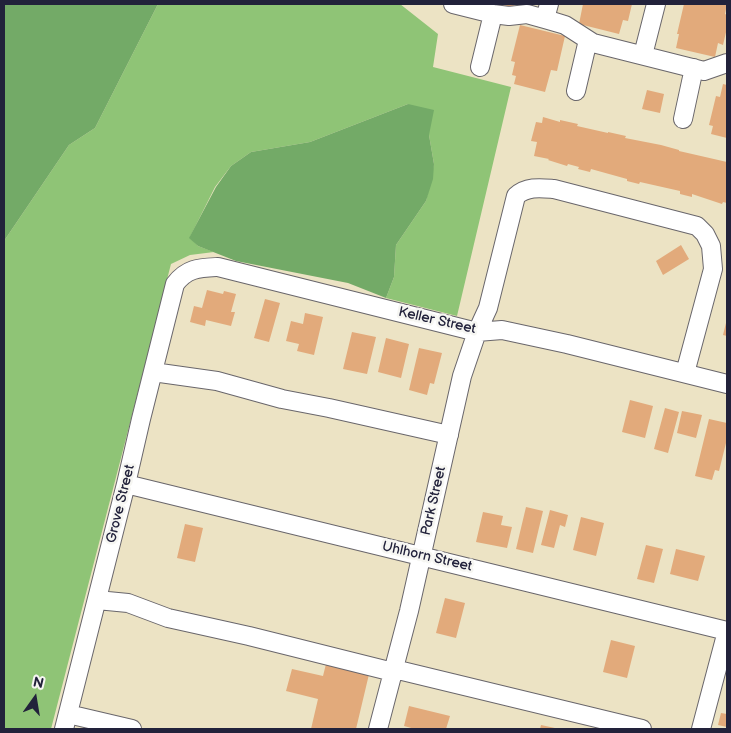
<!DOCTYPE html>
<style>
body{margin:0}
#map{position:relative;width:731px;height:733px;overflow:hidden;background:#ece3c4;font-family:"Balsamiq Sans",sans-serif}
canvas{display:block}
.frame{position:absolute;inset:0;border:5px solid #22223b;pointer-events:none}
.north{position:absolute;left:10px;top:673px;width:50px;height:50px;-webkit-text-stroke:4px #f6f6f2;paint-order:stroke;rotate:13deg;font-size:14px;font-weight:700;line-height:20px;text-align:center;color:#22223b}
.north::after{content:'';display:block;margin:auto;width:18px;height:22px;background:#22223b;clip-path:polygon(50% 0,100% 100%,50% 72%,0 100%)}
</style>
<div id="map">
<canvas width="731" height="733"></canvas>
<div class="frame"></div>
<div class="north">N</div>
</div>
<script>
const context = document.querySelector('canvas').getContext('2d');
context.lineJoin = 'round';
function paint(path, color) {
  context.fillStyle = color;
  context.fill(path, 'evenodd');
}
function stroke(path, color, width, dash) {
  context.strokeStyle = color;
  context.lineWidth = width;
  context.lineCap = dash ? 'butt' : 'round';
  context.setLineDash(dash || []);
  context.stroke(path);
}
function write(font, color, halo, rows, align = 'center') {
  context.font = font + ' "Balsamiq Sans",sans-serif';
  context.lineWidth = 5;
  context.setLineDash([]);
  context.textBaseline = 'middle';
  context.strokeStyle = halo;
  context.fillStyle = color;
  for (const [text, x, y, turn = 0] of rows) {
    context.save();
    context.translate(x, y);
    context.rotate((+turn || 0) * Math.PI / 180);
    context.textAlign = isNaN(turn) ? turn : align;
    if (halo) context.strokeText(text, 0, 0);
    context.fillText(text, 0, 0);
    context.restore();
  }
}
paint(new Path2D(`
 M158 4H400L438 34 433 67 511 87 457 316 386 298 394 277 396 245 426 201 434 164 429 135 408 104 310 142 251 152 231 166 215 187 190 237 198 246 214 252 190 255 171 264 51 729H4V241L69 145 95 128Z`), '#8fc476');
paint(new Path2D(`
 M4 4H158L95 128 69 145 4 241Z
 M408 104 434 110 429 135 434 164 433 179 426 201 396 245 394 277 386 298 348 283 236 261 198 246 189 238 216 187 231 166 251 152 310 142Z`), '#73aa67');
paint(new Path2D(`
 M501 4H514L513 8Z
 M583 4H632L628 21 623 20 619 34 579 24Z
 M684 4H727L725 14 727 15V28L723 45 718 43 715 57 676 48 679 34H677Z
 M520 25 565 36 557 71 551 70 545 92 514 84 516 76 512 75 515 62 511 61Z
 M723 84 727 85V138L711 134 713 126 709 125 716 96 720 97Z
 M647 90 664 94 660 113 642 109Z
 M543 117 560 122V120L578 124 577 126 608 133V132L626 136 625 138 661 145 679 150V151L727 162V203L723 202 722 204 692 194V197L680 194V191L640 182 639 184 627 181V179L591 169 590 172 578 169 579 167 568 164 567 166 548 160 549 159 534 156 537 142 531 141 536 122 542 123Z
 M681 245 689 259 663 275 656 261Z
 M207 290 223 294 224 291 236 294 231 312H235L231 326 206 320 205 326 190 322 194 306 202 308Z
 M265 299 280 303 269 342 254 338Z
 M305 313 323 317 314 355 297 351 299 344 286 341 291 321 303 324Z
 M727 319V336L723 335Z
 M352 332 376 337 367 374 343 369Z
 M386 338 409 344 401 378 378 372Z
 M419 348 442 353 434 384 430 383 427 395 409 390Z
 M630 400 653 406 645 438 622 432Z
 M665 408 679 412 668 453 654 449Z
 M682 411 702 415 696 438 677 433Z
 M709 419 727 423V439L719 471 715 470 712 480 695 476Z
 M526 507 543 511 533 553 516 549Z
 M550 510 568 515 565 527 560 525 554 548 541 545Z
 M483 512 503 516 501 525 512 527 507 548 476 542Z
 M581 517 604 523 596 556 573 550Z
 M185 524 203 528 195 562 177 558Z
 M646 545 663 549 654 583 637 579Z
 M676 549 705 556 698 581 670 574Z
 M445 598 465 603 456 638 436 633Z
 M611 640 635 646 627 678 603 672Z
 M327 660 370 670 356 729H311L318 699 286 691 292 669 323 676Z
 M409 706 450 716 446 729H415L404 726Z
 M721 713 727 714V727L718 725Z
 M541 725 555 728V729H540Z`), '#e2aa7b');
const minor = new Path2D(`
 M453 4 493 14 509 16 527 14 545 19 565 25 593 43 704 71 727 63
 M545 19 549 4
 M643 55 656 4
 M480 67 493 14
 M576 91 588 40
 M683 119 694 68
 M153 372 217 381 282 399 329 408 449 435
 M126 484 727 631
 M97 600 128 603 168 618 249 636 393 672
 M394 669 642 729
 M68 714 132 729
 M64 729 126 484 141 419 175 284C187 268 199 268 218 267L477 332 502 330 567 344 727 384
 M378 729 409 611 462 376 477 332 488 308 516 196C527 186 541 188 554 189L697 226 705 234 711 246 713 269 685 373
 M701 729 727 631`);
stroke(minor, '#69666b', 20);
stroke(minor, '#fff', 18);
write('14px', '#22223b', '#f6f6f2', [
 ["Keller Street",437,321,13],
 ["Park Street",434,501,-77],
 ["Grove Street",121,504,-76],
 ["Uhlhorn Street",427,557,13]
]);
</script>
